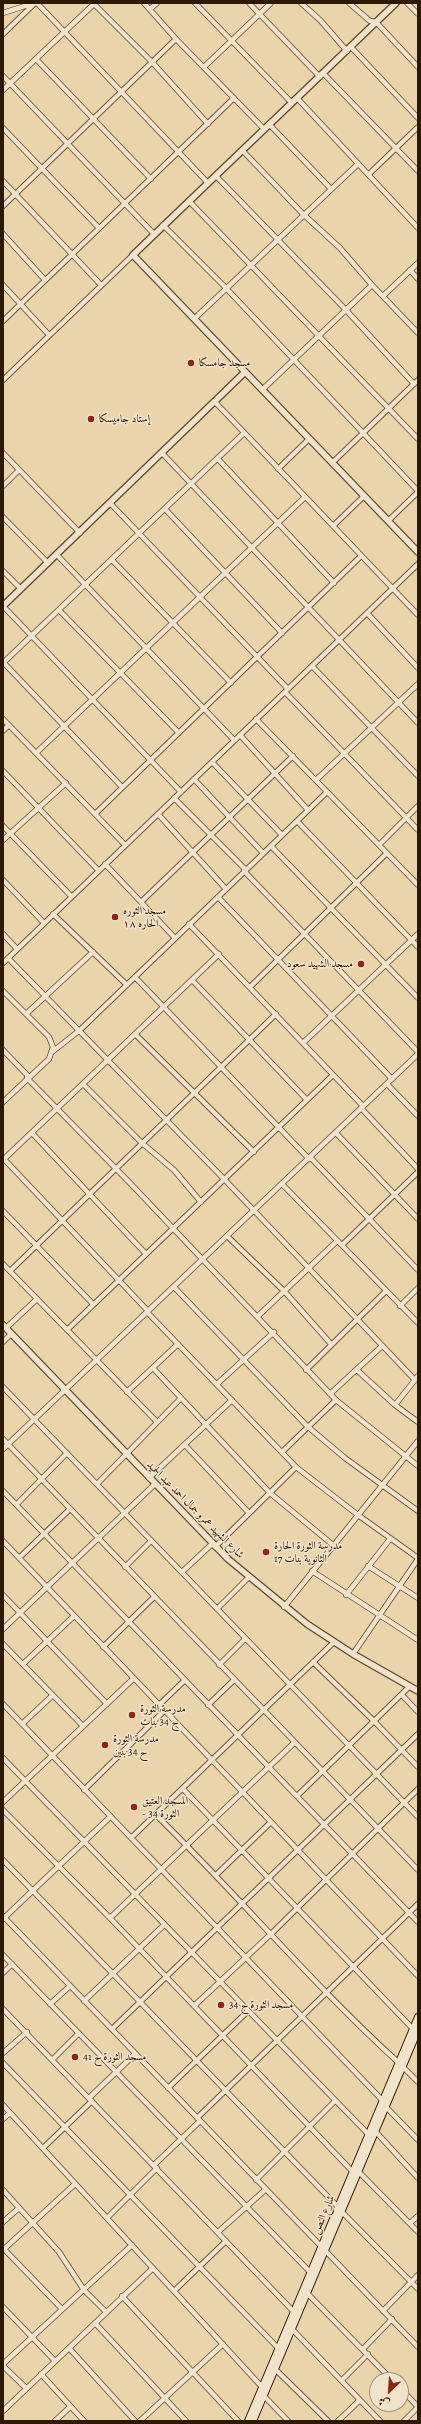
<!DOCTYPE html>
<meta charset="utf-8">
<style>
body{margin:0}
#map{position:relative;width:421px;height:2424px;overflow:hidden;background:#e9d4ac;font-family:Alegreya,Amiri,serif}
canvas{display:block}
.frame{position:absolute;inset:0;border:4px solid #2d1900;pointer-events:none}
.north{position:absolute;left:369px;top:2372px;width:40px;height:40px;box-sizing:border-box;background:#f1e3c9;border:1px solid #a39279;border-radius:50%;rotate:205deg;font-size:11px;font-weight:700;line-height:16px;text-align:center;color:#2d1900}
.north::after{content:'';display:block;margin:auto;width:14px;height:18px;background:#8f2418;clip-path:polygon(50% 0,100% 100%,50% 72%,0 100%)}
</style>
<div id="map">
<canvas width="421" height="2424"></canvas>
<div class="frame"></div>
<div class="north">ش</div>
</div>
<script>
const context = document.querySelector('canvas').getContext('2d');
context.lineJoin = 'round';
function stroke(path, color, width, dash) {
  context.strokeStyle = color;
  context.lineWidth = width;
  context.lineCap = dash ? 'butt' : 'round';
  context.setLineDash(dash || []);
  context.stroke(path);
}
function write(font, color, halo, rows, align = 'center') {
  context.font = font + ' Alegreya,Amiri,serif';
  context.lineWidth = 3;
  context.setLineDash([]);
  context.textBaseline = 'middle';
  context.strokeStyle = halo;
  context.fillStyle = color;
  for (const [text, x, y, turn = 0] of rows) {
    context.save();
    context.translate(x, y);
    context.rotate((+turn || 0) * Math.PI / 180);
    context.textAlign = isNaN(turn) ? turn : align;
    if (halo) context.strokeText(text, 0, 0);
    context.fillText(text, 0, 0);
    context.restore();
  }
}
const minor = new Path2D(`
 M37 3 208 183
 M144 3 176 39 264 129
 M195 3 292 103
 M249 3 320 77
 M301 3 320 20 347 51
 M349 3 370 21 376 22 418 67
 M407 3 418 14
 M94 4 152 62 208 124
 M150 9 157 3
 M3 13 34 3
 M3 34 35 3
 M351 47 418 118
 M37 60 151 179
 M205 66 271 3
 M323 73 418 171
 M3 76 154 234
 M3 90 95 3
 M297 98 418 228
 M269 124 331 189
 M3 128 98 227
 M242 150 303 214 340 248 372 285 418 333
 M369 174 418 127
 M216 176 346 310 414 384
 M3 181 101 285
 M189 201 418 439
 M3 206 176 39
 M163 225 225 287 418 491
 M3 234 45 280
 M410 270 418 279
 M3 285 49 335
 M383 296 418 263
 M194 319 358 164
 M3 321 234 98
 M3 380 133 255
 M262 390 372 285
 M215 402 418 615
 M3 453 80 533
 M162 453 418 723
 M218 459 334 583
 M332 463 418 380
 M278 469 309 439
 M3 486 19 470
 M110 503 288 689
 M165 509 282 633
 M3 517 48 563
 M388 521 418 492
 M333 526 364 496
 M57 555 234 740
 M112 560 231 683
 M3 571 21 589
 M3 606 181 792
 M59 610 179 733
 M367 613 418 668
 M3 662 122 787
 M3 663 244 433
 M312 666 418 776
 M285 692 418 830
 M3 719 125 845
 M256 719 418 885
 M3 731 9 725
 M240 735 308 810
 M36 753 305 497
 M212 762 282 835
 M3 771 98 870
 M194 779 263 853
 M316 780 418 684
 M174 798 246 870
 M95 814 361 556
 M158 814 225 888
 M297 821 418 947
 M3 826 71 896
 M3 840 66 783
 M379 845 418 806
 M271 846 418 998
 M105 864 175 938
 M244 871 418 1052
 M3 880 44 923
 M218 897 392 1079
 M141 902 293 756
 M53 914 127 985
 M189 924 363 1106
 M3 934 17 949
 M8 958 224 1179 415 1380
 M3 963 418 564
 M135 977 309 1159
 M192 980 307 1100
 M250 987 387 853
 M3 991 49 1037 53 1047 49 1059 3 1102
 M26 1014 93 952
 M135 1034 254 1152
 M303 1043 418 934
 M3 1050 29 1077
 M52 1052 80 1030 327 792
 M27 1078 130 1183 336 1400 418 1466
 M83 1084 142 1143 174 1170 201 1202
 M387 1084 418 1116
 M361 1108 418 1169
 M32 1133 146 1254
 M336 1133 418 1219
 M310 1157 418 1270
 M3 1158 148 1311
 M3 1160 219 954
 M282 1184 418 1323
 M3 1211 93 1304
 M227 1236 285 1292 331 1344
 M342 1245 418 1172
 M3 1264 157 1422
 M10 1271 276 1014
 M174 1287 307 1426 345 1458 418 1511
 M400 1306 418 1288
 M147 1312 296 1467 358 1515 418 1558
 M258 1316 337 1241
 M6 1328 37 1299
 M67 1330 333 1075
 M3 1342 11 1334
 M153 1368 270 1493 333 1545
 M306 1370 386 1291
 M357 1370 395 1405 418 1422
 M217 1384 274 1332
 M3 1387 418 1817
 M127 1392 178 1344
 M330 1394 382 1346
 M395 1405 418 1376
 M3 1439 418 1870
 M185 1445 249 1513
 M3 1449 418 1054
 M282 1452 336 1400
 M149 1478 232 1400
 M97 1484 181 1398
 M3 1491 418 1922
 M17 1504 67 1453
 M3 1541 418 1976
 M215 1547 296 1467
 M19 1558 70 1509
 M368 1566 418 1598
 M125 1567 151 1541
 M312 1571 418 1640
 M182 1572 212 1544
 M3 1595 107 1704
 M346 1595 390 1539
 M284 1607 418 1441
 M217 1609 249 1577
 M3 1629 155 1484
 M3 1644 83 1726
 M103 1647 154 1597
 M353 1654 418 1559
 M313 1662 375 1722 418 1767
 M23 1664 74 1616
 M219 1665 245 1639
 M402 1695 418 1712
 M3 1704 383 2101
 M159 1705 185 1680
 M208 1705 234 1680
 M22 1724 53 1695
 M3 1758 369 2135
 M183 1789 413 2029
 M84 1790 164 1711
 M297 1796 410 1686
 M3 1802 133 1679
 M3 1810 110 1918 353 2172
 M156 1815C239 1896 313 1985 399 2063
 M131 1838 334 1642
 M3 1860 338 2207
 M216 1875 270 1823
 M3 1916 418 2347
 M110 1918 294 1743
 M3 1919 110 1817
 M3 1955 310 2272
 M3 1973 12 1964
 M84 2001 164 1925
 M50 2004 70 1986
 M194 2006 272 1933 418 1789
 M3 2009 293 2311
 M112 2029 418 1734
 M3 2053 27 2032
 M53 2059 79 2033
 M3 2063 278 2348
 M403 2067 418 2082
 M168 2088 247 2012
 M89 2098 135 2054
 M3 2105 262 2387
 M386 2107 418 2140
 M197 2118 418 1904
 M3 2119 10 2113
 M376 2132 418 2178
 M43 2148 92 2101
 M154 2165 200 2121
 M359 2172 418 2232
 M256 2180 334 2102
 M3 2190 59 2252 84 2290 106 2312
 M342 2212 418 2289
 M107 2218 157 2168
 M3 2222 19 2208
 M410 2223 418 2216
 M218 2232 265 2190
 M3 2248 62 2309
 M3 2250 75 2184
 M174 2291 226 2241
 M307 2293 392 2380
 M122 2296 238 2421
 M3 2307 55 2361
 M383 2311 418 2275
 M95 2323 186 2421
 M292 2329 380 2421
 M69 2348 135 2421
 M363 2349 392 2319
 M3 2364 132 2245
 M3 2366 26 2388
 M275 2369 328 2421
 M41 2374 84 2421
 M342 2380 368 2354
 M401 2389 418 2407
 M264 2396 288 2421
 M3 2411 153 2268
 M55 2421 70 2407
 M140 2421 223 2344
 M338 2421 360 2400
 M404 2421 418 2407`);
const tertiary = new Path2D(`
 M396 3 133 255 418 552
 M3 606 245 372
 M3 1325 228 1559 307 1624 353 1654 418 1691`);
const secondary = new Path2D(`
 M248 2421 418 2017
 M253 2421 418 2030`);
stroke(minor, '#5c482b', 6);
stroke(tertiary, '#5c482b', 8);
stroke(secondary, '#2d1900', 8);
stroke(minor, '#f1e3c9', 4.5);
stroke(tertiary, '#f1e3c9', 5.5);
stroke(secondary, '#f1e3c9', 6);
for (const [x, y, r, color] of [
 [191,363,4,"#8f2418"],
 [91,419,4,"#8f2418"],
 [115,917,4,"#8f2418"],
 [361,964,4,"#8f2418"],
 [266,1552,4,"#8f2418"],
 [132,1715,4,"#8f2418"],
 [105,1745,4,"#8f2418"],
 [134,1807,4,"#8f2418"],
 [221,2005,4,"#8f2418"],
 [75,2057,4,"#8f2418"]
]) {
  const dot = new Path2D();
  dot.arc(x, y, r, 0, 2 * Math.PI);
  context.fillStyle = color;
  context.fill(dot);
  stroke(dot, '#f1e3c9', 1.5);
}
write('11px', '#2d1900', '#f1e3c9', [
 ["مسجد جامسكا",199,363],
 ["إستاد جاميسكا",99,419],
 ["مسجد الثوره",123,911],
 ["الحاره ١٨",123,924],
 ["مسجد الشهيد سعود",353,964,"right"],
 ["مدرسة الثورة الحارة",274,1546],
 ["17 الثانوية بنات",274,1559],
 ["مدرسة الثورة",140,1709],
 ["ح 34 بنات",140,1722],
 ["مدرسة الثورة",113,1739],
 ["ح 34 بنين",113,1752],
 ["المسجد العتيق",142,1801],
 ["- الثورة 34",142,1814],
 ["مسجد الثورة ح 34",229,2005],
 ["مسجد الثورة ح 41",83,2057]
], 'left');
write('11px', '#2d1900', '#f1e3c9', [
 ["شارع الشهيد عمرو جمال احمد عبد الحميد",195,1510,45],
 ["شارع النص",324,2215,-67]
]);
</script>
